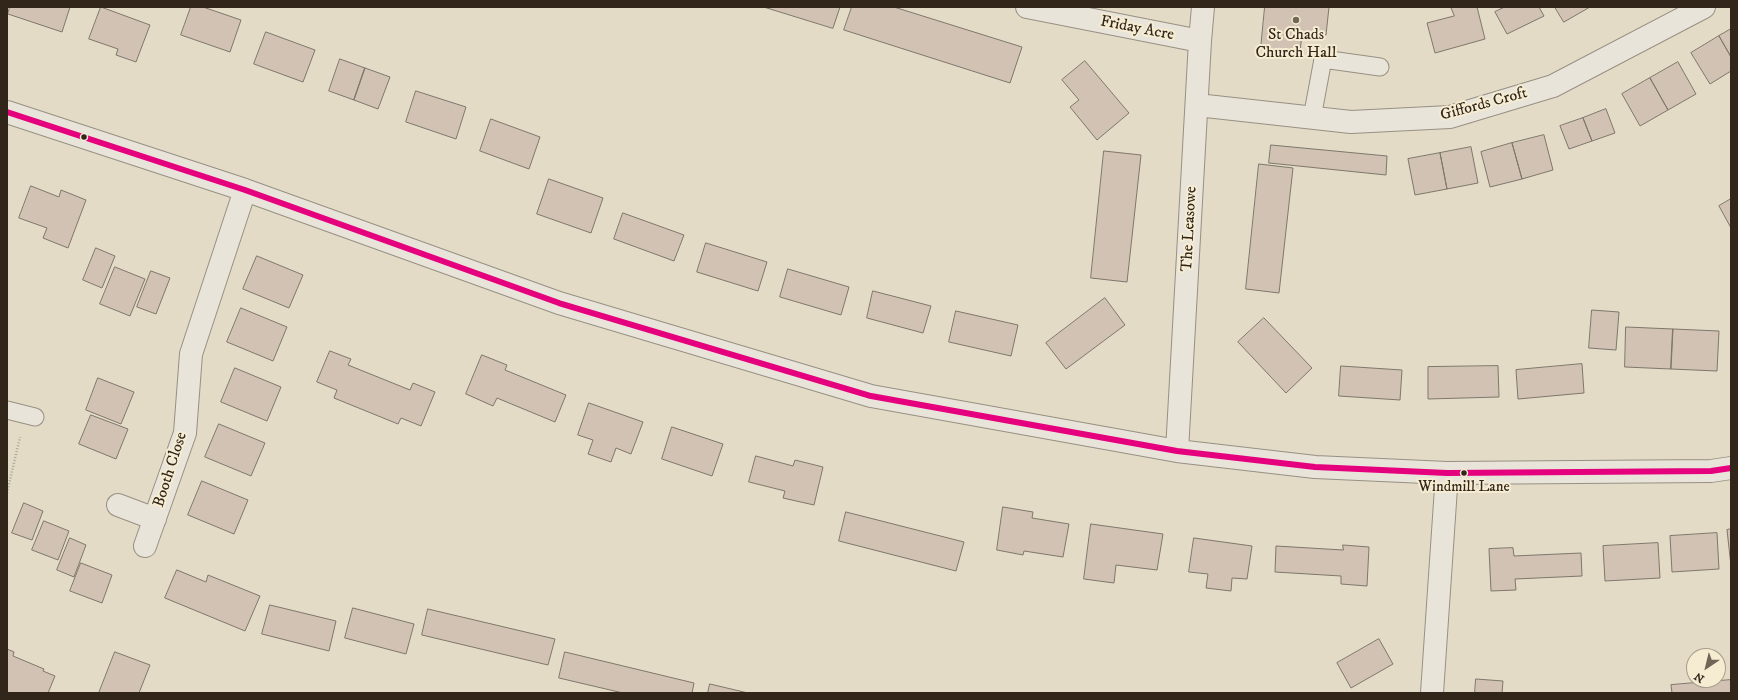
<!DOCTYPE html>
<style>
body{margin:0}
#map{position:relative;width:1738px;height:700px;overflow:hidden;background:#e3dbc6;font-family:"IM FELL DW Pica",serif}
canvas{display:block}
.frame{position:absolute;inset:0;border:8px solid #32261b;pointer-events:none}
.north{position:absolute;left:1686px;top:648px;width:40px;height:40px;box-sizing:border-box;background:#f5ecd2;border:1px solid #a79d89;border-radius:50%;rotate:215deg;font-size:11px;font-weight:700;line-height:16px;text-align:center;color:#32261b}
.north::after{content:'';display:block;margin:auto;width:14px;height:18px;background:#706557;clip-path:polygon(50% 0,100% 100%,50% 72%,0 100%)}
</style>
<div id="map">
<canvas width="1738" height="700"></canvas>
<div class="frame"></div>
<div class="north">N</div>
</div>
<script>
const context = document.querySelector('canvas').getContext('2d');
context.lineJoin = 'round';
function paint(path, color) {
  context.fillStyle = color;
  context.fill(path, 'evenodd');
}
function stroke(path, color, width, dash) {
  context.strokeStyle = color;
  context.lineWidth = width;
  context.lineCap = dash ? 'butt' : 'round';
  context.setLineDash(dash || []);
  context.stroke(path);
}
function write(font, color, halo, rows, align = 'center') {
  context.font = font + ' "IM FELL DW Pica",serif';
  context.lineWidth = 4;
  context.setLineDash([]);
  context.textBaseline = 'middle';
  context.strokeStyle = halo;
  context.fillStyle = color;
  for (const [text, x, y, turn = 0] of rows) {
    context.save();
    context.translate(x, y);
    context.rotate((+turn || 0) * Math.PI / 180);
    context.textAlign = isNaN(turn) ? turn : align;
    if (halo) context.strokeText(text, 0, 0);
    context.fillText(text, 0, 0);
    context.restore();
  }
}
const building = new Path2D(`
 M10 7H70L62 32 8 14Z
 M101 7 150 25 136 62 116 55 118 49 89 39Z
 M191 7H203L241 20 230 52 181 35Z
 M764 7H840L833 28Z
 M852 7H894L1022 47 1010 83 844 30Z
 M1265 7H1329L1326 35 1302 33 1300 53 1261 48Z
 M1451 7H1477L1485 39 1435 53 1427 23 1454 16Z
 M1505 7H1539L1544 16 1507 34 1495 12Z
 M1555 7H1590L1564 22Z
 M1731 29V57L1719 36Z
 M266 32 315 50 303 82 254 64Z
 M1719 36 1731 57V71L1710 84 1691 53Z
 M340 59 365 68 354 100 329 91Z
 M1085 61 1129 113 1097 140 1070 107 1079 100 1062 80Z
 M1678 62 1696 94 1668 110 1650 78Z
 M365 68 390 77 378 109 354 100Z
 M1650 78 1668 110 1640 126 1622 94Z
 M416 91 466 107 456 139 406 122Z
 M1606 109 1615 133 1592 141 1583 118Z
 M1583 118 1592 141 1569 149 1560 126Z
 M491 119 540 137 529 169 480 151Z
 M1544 135 1553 170 1522 179 1512 143Z
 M1512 143 1522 179 1490 187 1481 152Z
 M1271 145 1387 156 1386 175 1269 163Z
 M1471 147 1478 183 1447 189 1440 153Z
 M1104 151 1141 155 1127 282 1091 278Z
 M1440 153 1447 189 1415 195 1408 159Z
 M1259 164 1293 168 1279 293 1246 289Z
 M549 179 603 198 591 233 537 214Z
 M31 186 59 197 61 190 86 200 68 248 43 238 47 228 19 218Z
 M1731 199V228L1719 206Z
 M623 213 684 235 674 261 614 239Z
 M706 243 767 262 758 291 697 272Z
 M96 248 115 256 102 288 83 280Z
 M257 256 303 275 289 308 243 289Z
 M115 267 145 279 130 316 100 304Z
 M788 269 849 287 841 315 780 297Z
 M151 271 170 278 156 314 137 307Z
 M873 291 931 306 923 333 867 318Z
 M1105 298 1125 325 1066 369 1046 343Z
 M241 308 287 327 273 361 227 342Z
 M1592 310 1619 312 1616 350 1589 348Z
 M956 311 1018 325 1011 356 949 342Z
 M1264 318 1312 368 1286 393 1238 342Z
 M1626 327 1673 329 1671 369 1625 367Z
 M1673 329 1719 331 1717 371 1671 369Z
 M330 351 351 359 348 365 410 390 413 383 435 392 421 426 401 418 398 424 334 398 337 390 317 382Z
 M482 355 507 365 505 370 566 395 555 422 497 398 493 406 466 394Z
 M1582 364 1584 393 1518 399 1516 370Z
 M1341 366 1402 370 1400 400 1339 396Z
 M1498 366 1499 397 1428 399V367Z
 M235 368 281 387 267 421 221 402Z
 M98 378 134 392 121 424 86 410Z
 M589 403 643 422 631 454 616 448 611 462 588 454 593 440 578 435Z
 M91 415 128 429 116 459 79 444Z
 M219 424 265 443 251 476 205 457Z
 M672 427 723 444 712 476 662 459Z
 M756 456 793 466 795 460 823 467 814 505 783 498 785 491 749 482Z
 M202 481 248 500 234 534 188 515Z
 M24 503 43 511 32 540 12 533Z
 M1003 507 1033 512 1032 518 1069 524 1063 557 1024 551 1023 555 997 550Z
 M846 512 964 542 956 571 839 541Z
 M44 521 69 531 58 560 32 550Z
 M1091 524 1163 534 1157 570 1116 565 1114 583 1084 579Z
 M1731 529V566L1727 530Z
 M1717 533 1719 569 1672 572 1670 536Z
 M70 538 86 545 74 577 57 570Z
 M1194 538 1252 546 1247 579 1232 578 1231 591 1206 588 1208 574 1189 572Z
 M1658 543 1660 578 1605 581 1603 546Z
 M1343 545 1369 547 1367 586 1341 584V576L1275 572 1276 546 1343 550Z
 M1513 548 1514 556 1581 553 1582 576 1515 579 1516 590 1491 591 1489 549Z
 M81 563 112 575 102 603 70 591Z
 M177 570 206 582 208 575 260 596 245 631 165 598Z
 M270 605 336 621 329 651 262 634Z
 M353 608 414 624 406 654 345 638Z
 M428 609 555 639 548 665 422 635Z
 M1379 639 1393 664 1351 688 1337 663Z
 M7 649 14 652 13 656 44 669 43 671 55 676 48 693H7Z
 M115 652 150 665 139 693H99Z
 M565 652 694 683 692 693H623L559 678Z
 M1476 679 1503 681 1502 693H1475Z
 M1731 680V693H1672L1671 685Z
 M710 684 748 693H708Z`);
paint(building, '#d1c2b3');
stroke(building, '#7e776c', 1);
const service = new Path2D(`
 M1312 118 1323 59 1380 67
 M7 410 35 417`);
const minor = new Path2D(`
 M1027 7 1200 41
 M1197 105 1351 122 1450 117 1553 86 1704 7
 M7 112 245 190 559 303 871 396 1177 451 1315 467 1447 473 1711 471 1731 468
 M1177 451 1200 41 1203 7
 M118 505 155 519
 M145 546 185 433 191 354 245 190
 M1432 693 1447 473`);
stroke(service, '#979083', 19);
stroke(minor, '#979083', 24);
stroke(new Path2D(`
 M7 493 20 437`), '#a8a49b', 2.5, [1, 2]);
stroke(service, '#e9e4da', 17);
stroke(minor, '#e9e4da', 22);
stroke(new Path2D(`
 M7 112 245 190 559 303 871 396 1177 451 1315 467 1447 473 1711 471 1731 468`), '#e5007d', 6);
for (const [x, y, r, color] of [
 [1296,20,4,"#706557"],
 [84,137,3.5,"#32261b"],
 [1464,473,3.5,"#32261b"]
]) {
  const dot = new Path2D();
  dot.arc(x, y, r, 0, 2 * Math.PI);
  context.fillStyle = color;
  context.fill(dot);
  stroke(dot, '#f5ecd2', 1.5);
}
write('15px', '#32261b', '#f5ecd2', [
 ["Windmill Lane",1464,488]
]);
write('16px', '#32261b', '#f5ecd2', [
 ["Friday Acre",1137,29,11],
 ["Giffords Croft",1484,105,-15],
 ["The Leasowe",1190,229,-87],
 ["Booth Close",171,470,-72]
]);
write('16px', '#32261b', '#f5ecd2', [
 ["St Chads",1296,36],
 ["Church Hall",1296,54]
]);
</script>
